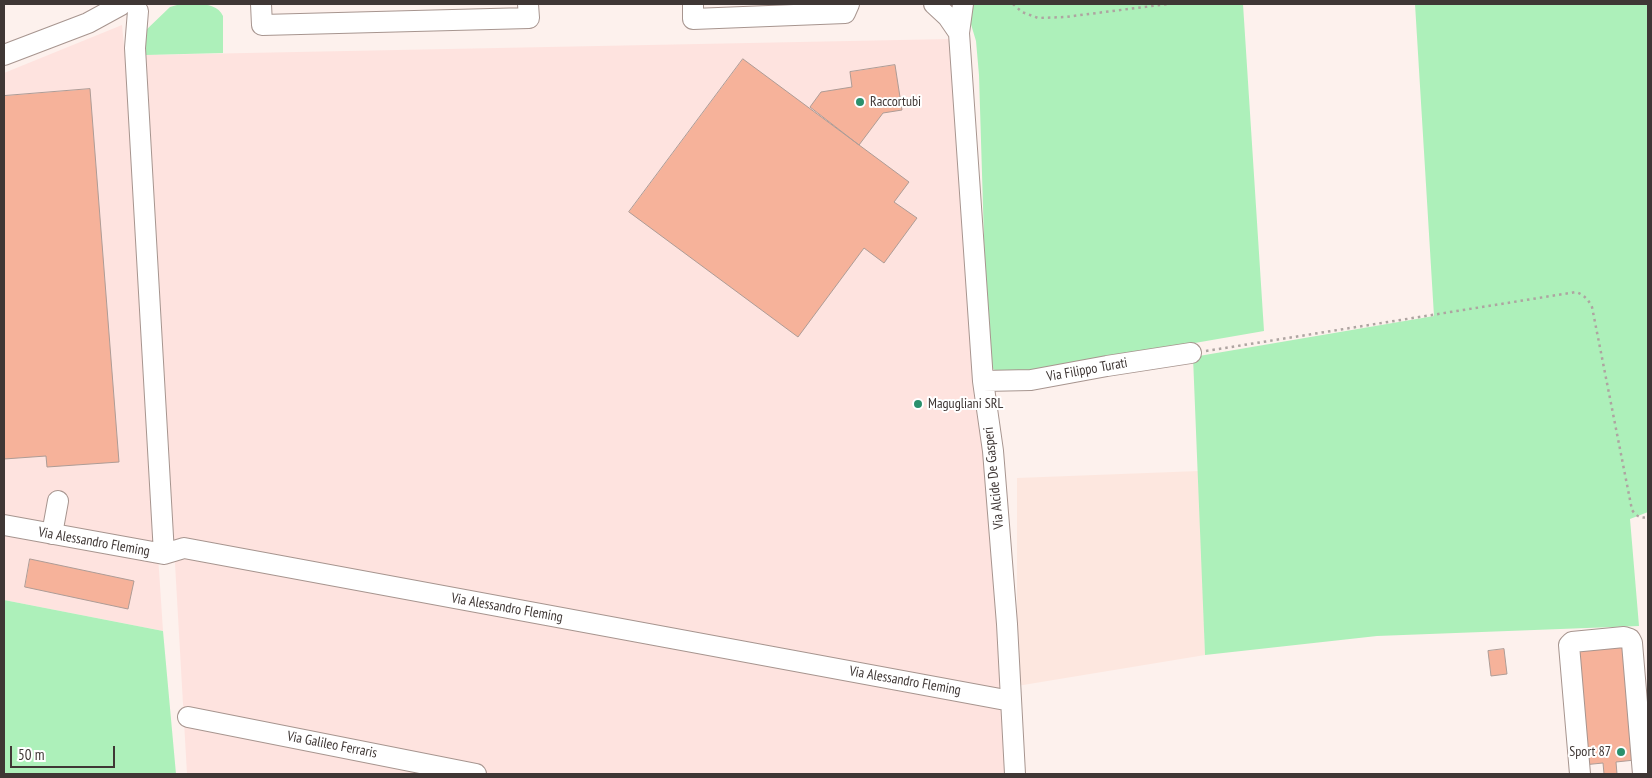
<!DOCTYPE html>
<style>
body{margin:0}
#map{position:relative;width:1652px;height:778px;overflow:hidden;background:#fdf1ed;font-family:"PT Sans Narrow",sans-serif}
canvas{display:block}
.frame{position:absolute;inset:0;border:5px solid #3f3735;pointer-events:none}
.scale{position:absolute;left:10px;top:746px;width:105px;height:22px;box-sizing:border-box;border:2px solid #3f3735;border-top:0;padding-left:6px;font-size:15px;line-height:18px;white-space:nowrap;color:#3f3735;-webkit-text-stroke:4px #fff;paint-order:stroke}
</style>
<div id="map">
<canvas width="1652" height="778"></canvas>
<div class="frame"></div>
<div class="scale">50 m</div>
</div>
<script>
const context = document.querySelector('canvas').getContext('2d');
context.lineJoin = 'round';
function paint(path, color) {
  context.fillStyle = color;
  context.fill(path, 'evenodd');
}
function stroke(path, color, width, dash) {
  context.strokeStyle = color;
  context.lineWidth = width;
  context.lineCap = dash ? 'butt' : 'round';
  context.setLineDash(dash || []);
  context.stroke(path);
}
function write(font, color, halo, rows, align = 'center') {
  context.font = font + ' "PT Sans Narrow",sans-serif';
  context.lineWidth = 4;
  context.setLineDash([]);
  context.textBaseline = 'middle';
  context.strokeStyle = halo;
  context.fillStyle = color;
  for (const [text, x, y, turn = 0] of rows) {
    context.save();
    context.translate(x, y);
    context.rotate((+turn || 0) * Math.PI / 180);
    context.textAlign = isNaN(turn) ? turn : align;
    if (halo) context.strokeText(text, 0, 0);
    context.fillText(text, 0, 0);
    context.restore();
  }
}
paint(new Path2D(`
 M1199 471 1205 655 1017 686V478Z`), '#fde7df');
paint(new Path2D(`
 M122 25 125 55 163 631 4 600V73Z
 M950 39 993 527 1005 774H187L146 55Z`), '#fee3df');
paint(new Path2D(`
 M974 4H1243L1264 331 1033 371H996L991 367 986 305 979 75 976 41 970 21Z
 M1415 4H1648V512L1630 519 1639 626 1377 636 1205 655 1193 357 1434 316Z
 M177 5C192 5 216 0 223 16V53L146 55 144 32 170 7Z
 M4 600 163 631 176 774H4Z`), '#adf0ba');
const building = new Path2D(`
 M743 59 909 182 894 202 917 218 884 263 864 248 798 337 629 212Z
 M895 65 902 110 883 113 859 145 810 107 821 92 852 87 850 72Z
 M90 89 119 462 47 467 46 456 4 459V96Z
 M30 559 134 581 128 609 25 587Z
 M1624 642 1635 760 1616 762 1617 774H1604L1603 763 1583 765 1572 647Z
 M1504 649 1507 674 1491 676 1488 651Z`);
paint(building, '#f6b29a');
stroke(building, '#ae9c96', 1);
const minor = new Path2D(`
 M261 4 262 25 529 18 528 4
 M693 4V19L845 13 849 4
 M934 4 948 17 959 33 963 4
 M138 11 135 48 164 554
 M959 33 983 381 993 451 1007 624 1015 774
 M4 55 88 23 121 5
 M983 381 1031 380 1107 366 1191 353
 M4 525 164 554 184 548 1011 701
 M52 534 58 501
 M188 717 476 774
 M1580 774 1569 645 1572 642 1624 637 1630 639 1632 643 1643 774`);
stroke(minor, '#a7958f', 22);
stroke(new Path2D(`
 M1013 4 1022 12 1038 18 1065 17 1168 4
 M1206 351 1576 292C1584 295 1588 299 1592 307L1632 510C1636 516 1641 519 1648 517`), '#aea4a1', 2.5, [2.5, 4]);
stroke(minor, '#fff', 20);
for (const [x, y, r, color] of [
 [860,102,5,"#2a906c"],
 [918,404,5,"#2a906c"],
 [1621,752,5,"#2a906c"]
]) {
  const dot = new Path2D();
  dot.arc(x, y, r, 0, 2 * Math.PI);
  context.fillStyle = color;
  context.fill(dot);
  stroke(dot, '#fff', 2);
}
write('14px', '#3f3735', '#fff', [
 ["Raccortubi",870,102],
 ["Magugliani SRL",928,404],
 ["Sport 87",1611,752,"right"]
], 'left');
write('14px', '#3f3735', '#fff', [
 ["Via Filippo Turati",1087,370,-10],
 ["Via Alcide De Gasperi",994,478,-96],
 ["Via Alessandro Fleming",94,542,10],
 ["Via Alessandro Fleming",507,608,10],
 ["Via Alessandro Fleming",905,681,10],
 ["Via Galileo Ferraris",332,745,11]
]);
</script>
